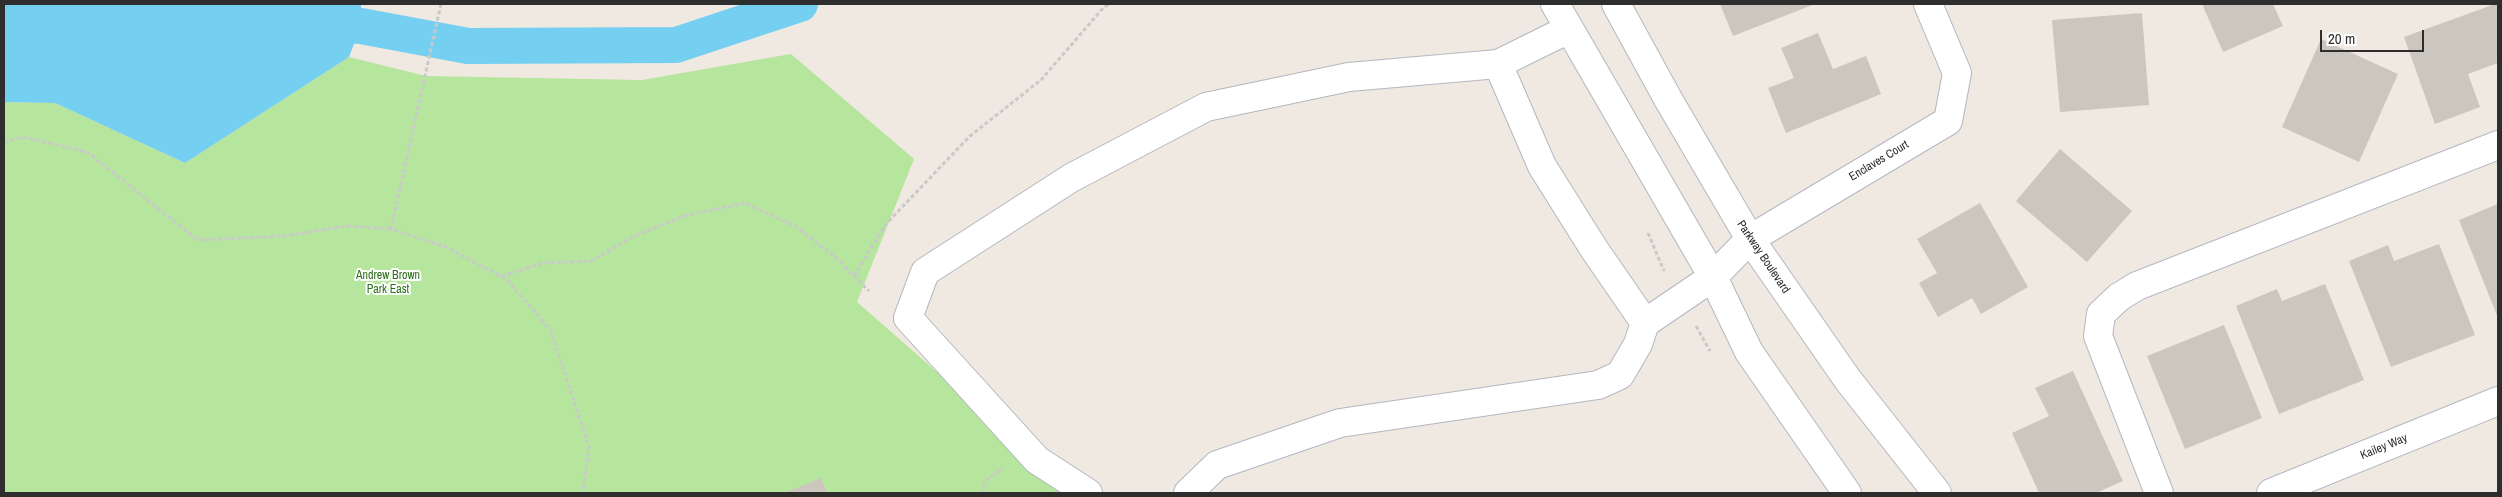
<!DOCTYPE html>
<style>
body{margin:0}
#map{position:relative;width:2502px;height:497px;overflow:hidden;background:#efe9e1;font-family:"Archivo Narrow",sans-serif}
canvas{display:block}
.frame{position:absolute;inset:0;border:5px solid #2e2e2e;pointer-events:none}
.scale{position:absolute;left:2320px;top:30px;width:104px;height:22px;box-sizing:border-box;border:2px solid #2e2e2e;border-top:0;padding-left:6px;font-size:15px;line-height:18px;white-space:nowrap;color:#2e2e2e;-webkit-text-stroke:4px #fff;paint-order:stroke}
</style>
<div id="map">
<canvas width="2502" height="497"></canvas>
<div class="frame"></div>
<div class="scale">20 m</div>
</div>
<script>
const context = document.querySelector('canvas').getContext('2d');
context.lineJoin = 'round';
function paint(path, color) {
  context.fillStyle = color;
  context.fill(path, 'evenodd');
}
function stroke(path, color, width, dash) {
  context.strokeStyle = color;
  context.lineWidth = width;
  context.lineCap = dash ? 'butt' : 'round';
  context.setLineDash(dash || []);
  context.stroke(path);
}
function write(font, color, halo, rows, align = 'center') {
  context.font = font + ' "Archivo Narrow",sans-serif';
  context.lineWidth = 4;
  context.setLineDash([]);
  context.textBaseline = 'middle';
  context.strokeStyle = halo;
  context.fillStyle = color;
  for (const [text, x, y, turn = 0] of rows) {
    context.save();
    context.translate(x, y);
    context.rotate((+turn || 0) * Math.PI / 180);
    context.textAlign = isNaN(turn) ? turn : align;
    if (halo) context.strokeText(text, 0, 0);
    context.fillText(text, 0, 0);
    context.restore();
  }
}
paint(new Path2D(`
 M791 54 914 159 857 302 1075 493H4V102L55 103 185 163 349 57 426 76 642 80Z`), '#b6e59e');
paint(new Path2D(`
 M4 4H361V26L349 57 185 163 55 103 4 102Z`), '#75cff0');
stroke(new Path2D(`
 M311 23 361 26 468 46 676 45 800 4`), '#75cff0', 36);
paint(new Path2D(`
 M1720 4H1815L1733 36Z
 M2202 4H2273L2283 26 2223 52Z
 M2495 4H2498V63L2468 74 2480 107 2435 124 2404 37Z
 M2142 13 2149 105 2060 112 2052 20Z
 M1818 33 1833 69 1866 56 1881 94 1786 133 1768 88 1794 78 1781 48Z
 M2321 39 2398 74 2359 162 2282 127Z
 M2060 149 2132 211 2087 262 2016 201Z
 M1980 203 2028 287 1981 314 1972 298 1938 317 1919 283 1937 273 1917 239Z
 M2498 204V318L2459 220Z
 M2439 244 2475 335 2391 367 2349 261 2388 245 2394 261Z
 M2325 284 2364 380 2279 414 2236 306 2277 289 2282 301Z
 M2224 325 2262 418 2185 449 2147 356Z
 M2073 371 2123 481 2096 493H2039L2012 433 2049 416 2035 388Z
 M821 478 827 493H784Z`), '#cbc7bf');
const minor = new Path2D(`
 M1555 4 1713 277 1749 352 1847 493
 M1616 4 1668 99 1750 239 1848 380 1937 493
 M1498 64 1542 166 1594 249 1645 323
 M1088 493 1037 460 908 318 925 272 1071 178 1206 107 1349 77 1498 64 1569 29
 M1188 493 1217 465 1340 423 1598 385 1620 375 1638 344 1645 323 1713 277 1750 239 1948 121 1957 73 1928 4
 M2159 493 2098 336 2101 314 2119 297 2137 286 2498 145
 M2271 493 2498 401`);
stroke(minor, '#b4b7c1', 30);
stroke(new Path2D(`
 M441 4 391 229 446 247 506 279 550 329 589 447 583 493
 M4 142 23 137 87 152 198 240 285 236 346 226 391 229
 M1648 233 1664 271
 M501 276 544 263 591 261 632 237 684 216 745 203 795 226 835 257 869 291
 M854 276 885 225 970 136 1041 80 1104 7 1110 4
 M1696 326 1710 351
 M981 493 987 479 1003 468`), '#c9c9c9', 3, [4, 2.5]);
stroke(minor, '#fff', 28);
write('12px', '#2e2e2e', '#fff', [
 ["Enclaves Court",1879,161,-31],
 ["Parkway Boulevard",1763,257,56],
 ["Kailey Way",2384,447,-22]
]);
write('12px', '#2c6e1b', '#fff', [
 ["Andrew Brown",388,276],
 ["Park East",388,290]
]);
</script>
